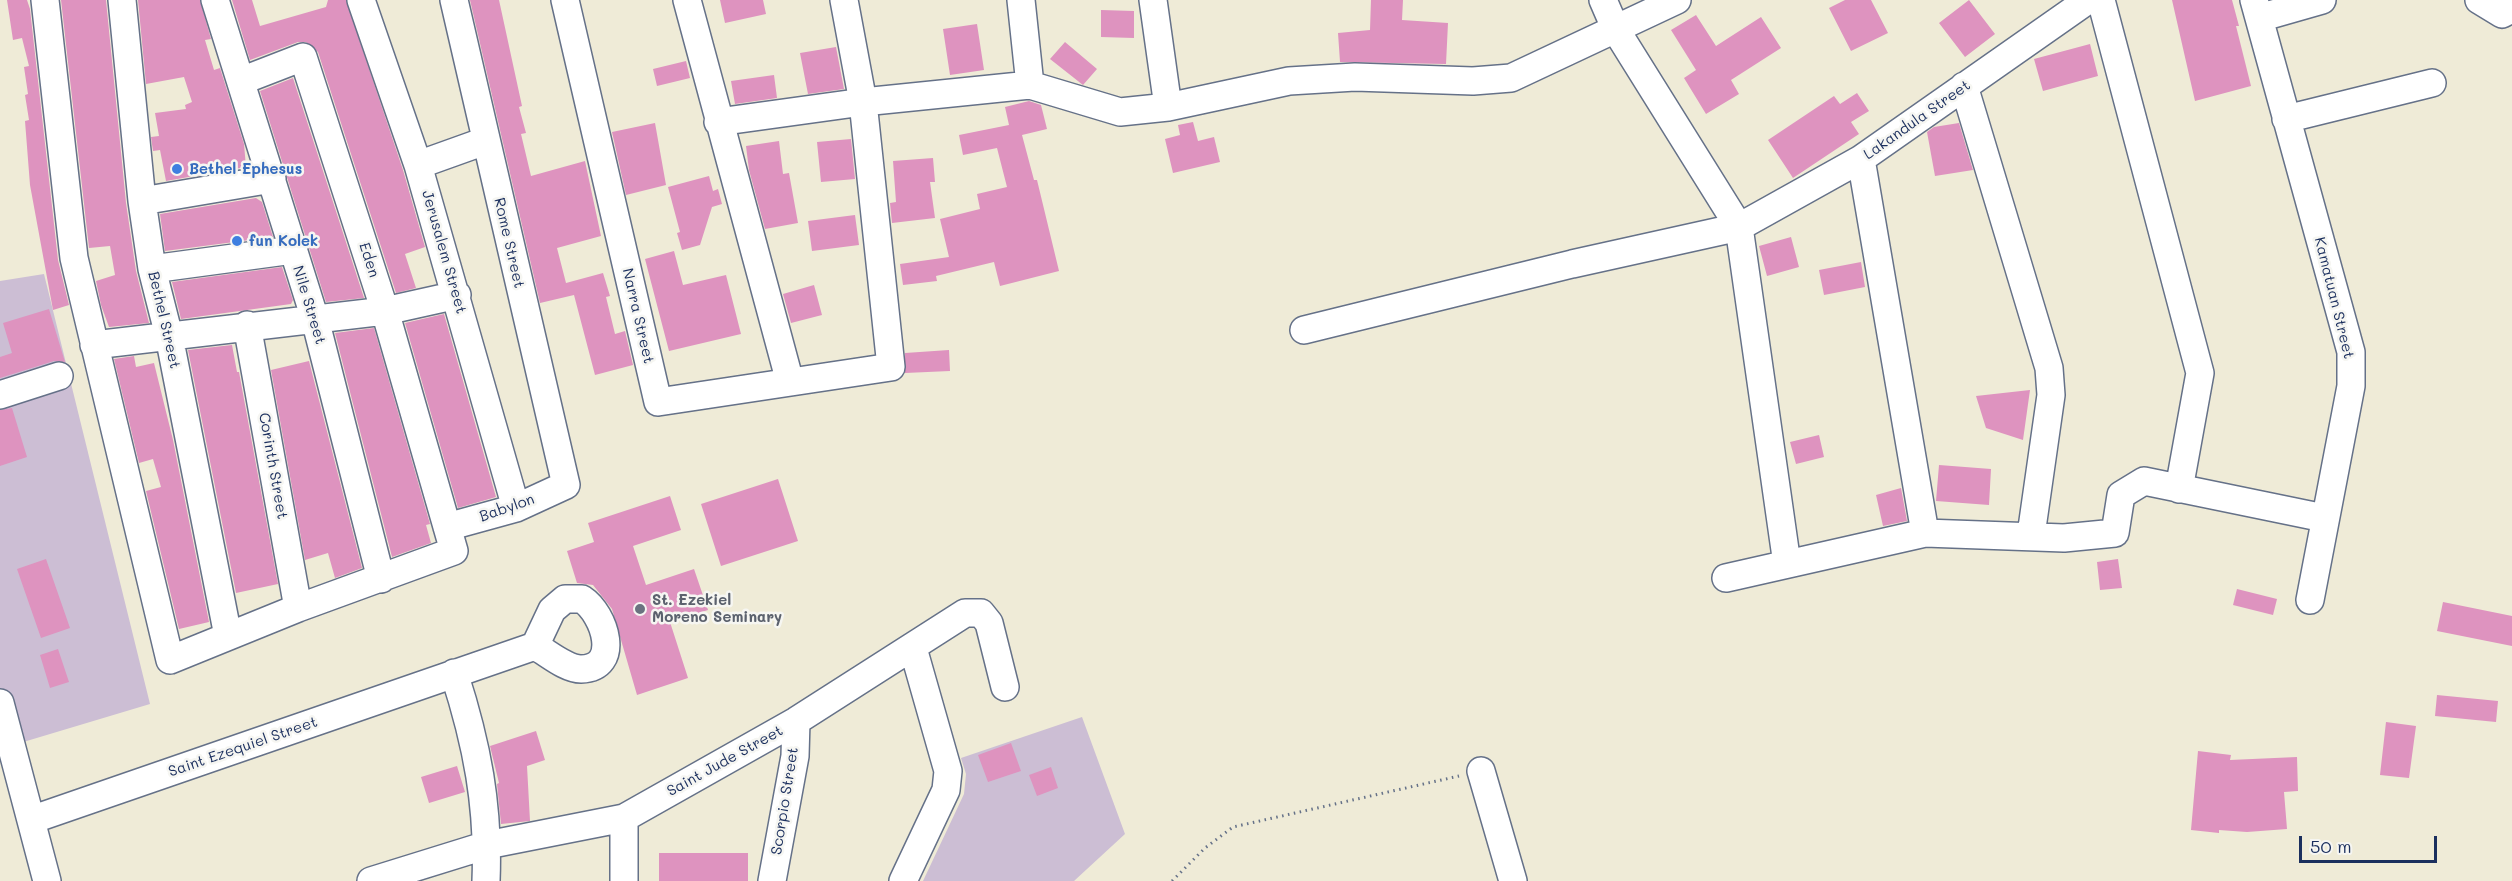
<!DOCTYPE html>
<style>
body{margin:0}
#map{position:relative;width:2512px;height:881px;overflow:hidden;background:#efebd7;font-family:Mali,sans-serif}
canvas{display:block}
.scale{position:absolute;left:2299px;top:836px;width:138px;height:27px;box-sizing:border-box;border:3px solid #1b2f5e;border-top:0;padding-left:8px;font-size:18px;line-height:21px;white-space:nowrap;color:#1b2f5e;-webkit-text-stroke:4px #f6f6f2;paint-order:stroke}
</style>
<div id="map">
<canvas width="2512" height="881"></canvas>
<div class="scale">50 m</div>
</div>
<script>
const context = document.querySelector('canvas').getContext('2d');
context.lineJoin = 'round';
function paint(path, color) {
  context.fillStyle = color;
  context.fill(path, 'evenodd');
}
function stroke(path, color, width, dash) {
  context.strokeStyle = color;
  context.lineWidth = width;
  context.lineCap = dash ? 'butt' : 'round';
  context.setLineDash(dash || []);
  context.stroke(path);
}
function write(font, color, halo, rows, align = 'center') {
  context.font = font + ' Mali,sans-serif';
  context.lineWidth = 5;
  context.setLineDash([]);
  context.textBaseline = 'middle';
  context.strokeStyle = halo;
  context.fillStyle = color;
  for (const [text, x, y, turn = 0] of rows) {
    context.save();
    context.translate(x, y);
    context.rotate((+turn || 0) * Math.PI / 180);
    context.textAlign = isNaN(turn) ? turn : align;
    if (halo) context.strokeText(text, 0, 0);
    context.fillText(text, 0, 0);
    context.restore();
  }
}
paint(new Path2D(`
 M44 274 150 704 0 749V281Z
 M1082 717 1125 834 1074 881H923L964 794 966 774 961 758Z`), '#ccbed4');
paint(new Path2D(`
 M7 0H27L30 9 58 260 69 305 53 310 30 185 25 121 29 120 25 95 28 94 24 67 29 66 22 38 13 40Z
 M61 0H106L126 203 136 271 149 323 109 327 101 305 96 281 115 275 110 246 89 248Z
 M138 0H200L211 39 205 40 214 70 220 68 244 144 246 167 166 181 160 150 153 151 151 137 159 136 155 113 186 109 185 105 192 102 184 77 146 84Z
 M232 0H252L260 26 326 7 328 0H346L403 170 425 247 405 254 416 288 396 293 318 52 306 42H298L250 60Z
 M470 0H499L522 106 519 107 526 133 521 134 531 176 585 161 601 236 557 248 566 283 603 273 610 296 606 297 615 334 625 331 633 365 595 375 574 295 540 303Z
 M720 0H763L766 14 725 23Z
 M1371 0H1403L1402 20 1448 23 1446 64 1340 62 1338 33 1370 30Z
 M1845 0H1871L1888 33 1851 51 1829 8Z
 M1969 0 1995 34 1965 57 1939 23Z
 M2172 0H2232L2239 26H2236L2251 86 2195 101Z
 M1101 10 1134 11V38L1101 37Z
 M1696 15 1716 46 1761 17 1781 48 1731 80 1739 94 1706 114 1684 78 1696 70 1671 30Z
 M977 24 984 70 950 75 943 29Z
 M1065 42 1097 69 1083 85 1050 59Z
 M2090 44 2098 76 2043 91 2034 59Z
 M836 47 844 89 808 94 800 53Z
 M686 61 690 78 657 86 653 69Z
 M774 75 777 98 735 104 731 81Z
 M293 78 364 298 326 302 260 91Z
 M1857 93 1869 111 1851 122 1859 134 1793 178 1768 140 1834 96 1840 104Z
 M1029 101 1041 105 1047 129 1022 135 1034 180H1037L1059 271 1000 286 994 262 936 276 937 281 903 285 900 264 949 257 940 219 980 209 977 194 1007 187 997 148 963 155 959 135 1009 125 1005 107Z
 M1193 122 1198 141 1214 137 1220 162 1173 173 1165 139 1180 135 1178 125Z
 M655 123 666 185 626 195 612 132Z
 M1959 123 1973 170 1935 176 1927 132 1934 127Z
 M851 139 855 179 821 182 817 142Z
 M779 141 783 174 789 173 798 223 765 229 749 170 746 146Z
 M933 158 935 182H930L935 218 892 223 890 203 896 202 893 161Z
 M709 176 713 191 718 189 722 204 712 207 700 245 682 250 677 233 680 232 668 187Z
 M256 198 262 202 273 237 165 251 160 214Z
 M855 215 859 245 812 251 808 221Z
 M1791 237 1799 267 1767 276 1759 246Z
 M674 251 683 285 726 275 741 334 669 351 645 259Z
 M1861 262 1865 287 1824 295 1819 270Z
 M282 267 293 300 291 304 181 319 172 282Z
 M814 285 822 315 791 323 783 294Z
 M49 309 65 362 54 361 0 378V357L12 353 3 323Z
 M444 314 496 497 458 508 405 323Z
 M374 328 430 524 426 525 431 543 392 557 335 333Z
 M232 345 237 372H239L278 584 236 593 188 350Z
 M949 350 950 371 905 373V353Z
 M134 356 136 367 154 363 173 440 209 622 179 629 146 491 161 487 153 459 139 463 114 359Z
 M309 361 362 568 335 578 328 553 305 560 271 370Z
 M2030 390 2023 440 1986 428 1976 396Z
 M12 408 27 457 0 466V410Z
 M1819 435 1824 457 1796 464 1790 442Z
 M1939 465 1991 469 1989 505 1936 501Z
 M778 479 798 541 721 566 701 504Z
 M1901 488 1907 521 1883 526 1876 495Z
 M670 496 681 530 633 546 646 585 694 569 708 610 670 622 688 678 637 695 612 609 593 585 577 583 567 551 594 542 588 523Z
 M46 559 70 628 41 638 17 569Z
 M2118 559 2122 588 2100 590 2097 562Z
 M2237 589 2277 599 2273 615 2233 605Z
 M2443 602 2512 616V646L2437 631Z
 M58 649 69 682 50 688 40 655Z
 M2437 695 2498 701 2496 722 2435 716Z
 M2386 722 2416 726 2409 778 2380 775Z
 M536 731 545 760 527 766 530 821 501 824 497 784 499 783 490 746Z
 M1011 743 1021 771 988 782 978 755Z
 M2198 751 2231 755 2230 760 2297 757 2298 791 2284 792 2287 829 2247 832 2219 830V833L2191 830Z
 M457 766 465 792 429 803 421 777Z
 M1051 767 1058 788 1037 796 1029 775Z
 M659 853H748V881H659Z`), '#de93bf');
const minor = new Path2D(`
 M45 0 74 258 170 660 298 608 454 551 385 311 303 57 241 81
 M122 0 142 201 152 269 169 336 228 636
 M215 0 315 319 381 579
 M361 0 418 165 516 508
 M565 0 658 402 891 367 863 102 844 0
 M687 0 790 382
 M1021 0 1030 85 1120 112 1168 107 1289 81 1355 77 1473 81 1511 78 1677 0
 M1153 0 1168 107
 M1603 0 1616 30 1739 227 1787 564
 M2101 0 2200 373 2179 489
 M2254 0 2351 352V386L2310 600
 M2479 0 2502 14 2512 9
 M2259 18 2322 0
 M1964 86 2049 368 2051 395 2031 535
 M2286 119 2432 83
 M718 122 863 102 1030 85
 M1861 159 1925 533
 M418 165 485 141
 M142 201 272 179
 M152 269 293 250
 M247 325 298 608
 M1304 330 1572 264 1739 227 1861 159 2088 0
 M94 345 385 311 457 295
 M0 395 59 376
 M447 527 516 508 566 485 454 0
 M1726 578 1925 533 2064 538 2115 533 2121 495 2144 481 2324 518
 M454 673C477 744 489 806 486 881
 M0 703 47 881
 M1481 771 1513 881
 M31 820 535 646C548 653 566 669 581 669 622 668 605 614 582 599H565L552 610 535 646
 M371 881 487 845 624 818 796 721 965 613H981L989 623 1005 687
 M624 881V818
 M772 881 795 756 796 721
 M903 881 946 790 948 771 913 648`);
stroke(minor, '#657188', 30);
stroke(new Path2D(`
 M1172 881 1205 848 1233 827 1459 776`), '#657188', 3, [1.5, 4.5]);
stroke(minor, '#fff', 27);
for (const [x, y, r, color] of [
 [177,169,6,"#3f7fe0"],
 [237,241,6,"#3f7fe0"],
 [640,609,6,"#6b7280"]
]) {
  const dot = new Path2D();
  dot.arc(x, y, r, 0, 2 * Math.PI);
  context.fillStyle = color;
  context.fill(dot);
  stroke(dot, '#f6f6f2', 2);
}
write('15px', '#1b2f5e', '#f6f6f2', [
 ["Lakandula Street",1917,120,-35],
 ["Rome Street",509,243,77],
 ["Jerusalem Street",444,252,74],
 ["Eden",369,260,72],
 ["Kamatuan Street",2334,298,76],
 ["Nile Street",309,305,73],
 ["Narra Street",638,316,77],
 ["Bethel Street",164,320,77],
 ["Corinth Street",273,466,80],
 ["Babylon",507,508,-19],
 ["Saint Ezequiel Street",243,747,-19],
 ["Saint Jude Street",725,761,-29],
 ["Scorpio Street",785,801,-81]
]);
write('bold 15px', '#366cbe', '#f6f6f2', [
 ["Bethel Ephesus",189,169],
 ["fun Kolek",249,241]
], 'left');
write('bold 15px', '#5b616d', '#f6f6f2', [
 ["St. Ezekiel",652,600],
 ["Moreno Seminary",652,617]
], 'left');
</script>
